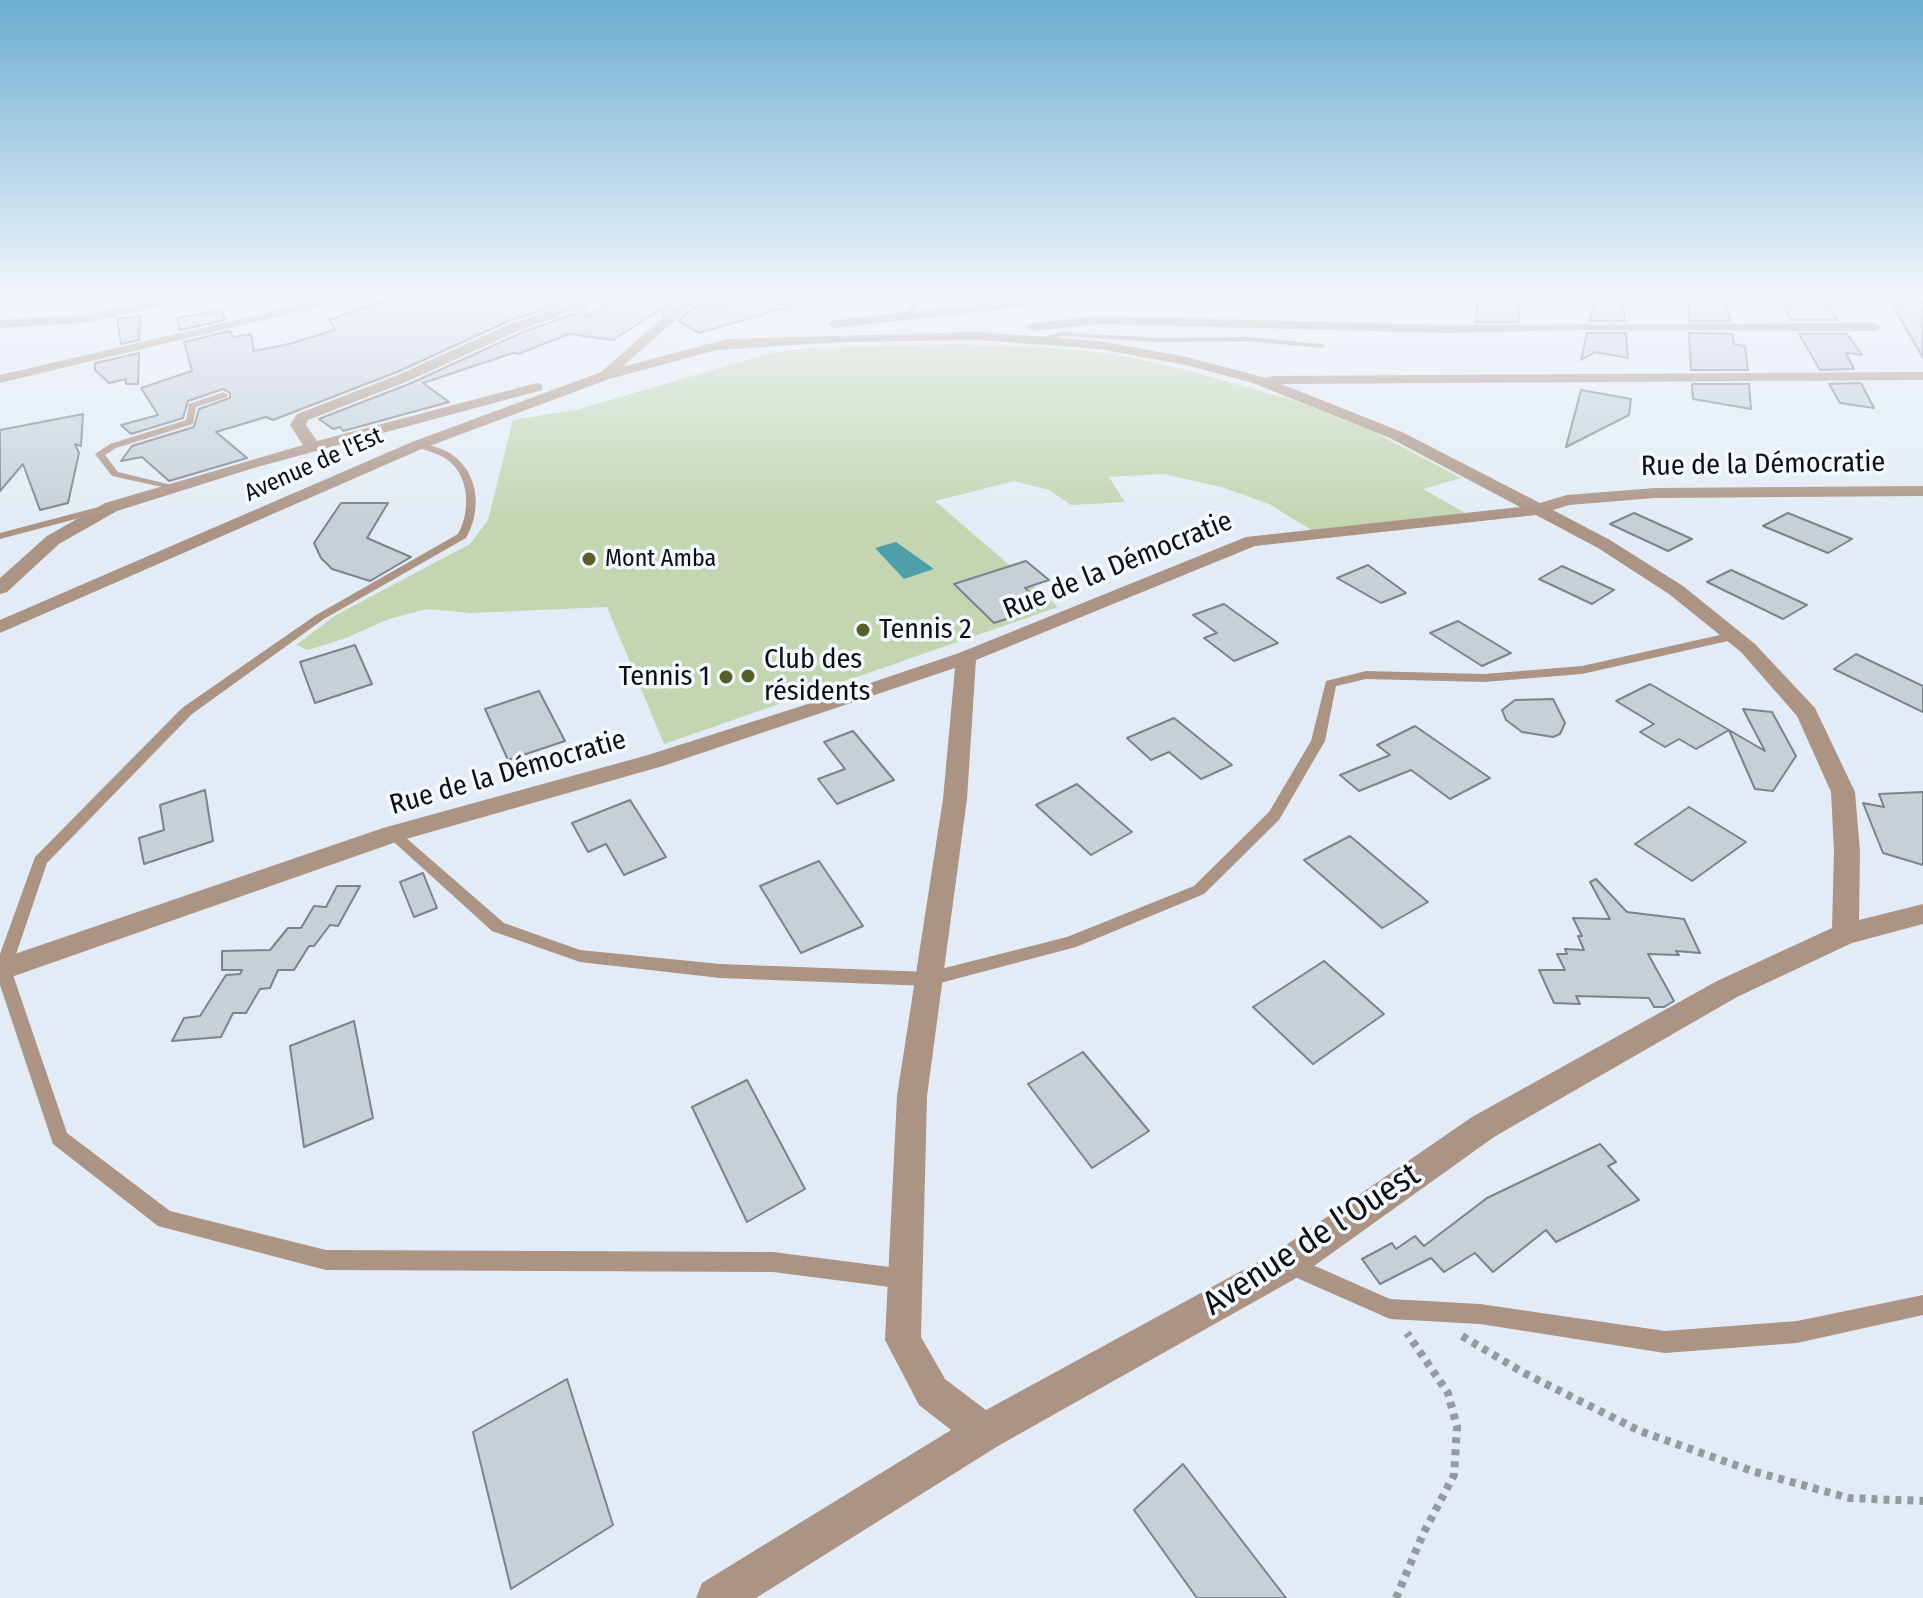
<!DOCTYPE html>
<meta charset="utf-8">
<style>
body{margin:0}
canvas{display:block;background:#e3ecf6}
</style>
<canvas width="1923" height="1598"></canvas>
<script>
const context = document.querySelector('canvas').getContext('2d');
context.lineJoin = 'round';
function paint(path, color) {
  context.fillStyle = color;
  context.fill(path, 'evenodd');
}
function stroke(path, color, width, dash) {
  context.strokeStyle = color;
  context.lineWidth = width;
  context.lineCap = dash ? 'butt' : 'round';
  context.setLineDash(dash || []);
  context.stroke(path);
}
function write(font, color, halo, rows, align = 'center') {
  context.font = font + ' "Fira Sans Condensed",sans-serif';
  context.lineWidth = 7;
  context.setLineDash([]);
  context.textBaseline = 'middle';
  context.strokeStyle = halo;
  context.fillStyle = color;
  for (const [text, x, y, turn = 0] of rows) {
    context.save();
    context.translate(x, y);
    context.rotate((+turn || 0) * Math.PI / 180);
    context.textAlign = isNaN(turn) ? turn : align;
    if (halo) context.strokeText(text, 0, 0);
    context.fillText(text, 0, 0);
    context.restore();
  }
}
paint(new Path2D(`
 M764 297H881L806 319Z`), '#cfddec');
paint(new Path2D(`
 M959 344 1071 349 1126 356 1194 372 1296 401 1374 432 1461 478 1423 489 1471 516 1316 533 1269 504 1221 487 1164 474 1109 477 1125 502 1071 505 1049 490 1014 481 935 501 1058 607 664 744 607 607 472 613 426 609 386 620 346 638 308 650 296 645 336 615 470 544 488 520 513 420 580 409 766 354 807 348Z`), '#c4d5b2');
paint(new Path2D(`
 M896 542 934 569 904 579 875 548Z`), '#4f9fa9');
const building = new Path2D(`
 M413 297 583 298 511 320 397 372 273 420 266 417 216 432 247 458 169 481 142 457 121 461 132 446 194 427 199 409 230 398V393L223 389 188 401 183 418 131 434 121 425 158 415 141 388 192 371 184 342 230 331 233 337 251 334 254 351 289 344 335 330 329 320 375 304Z
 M617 297 678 301 664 313 660 310 613 340 569 334 518 354 513 353 423 383 449 402 343 431 340 427 333 429 319 419 409 384 523 332 585 310 586 317Z
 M746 297H801L802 303 699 333 678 321 698 304 717 306Z
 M1478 297H1518L1519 322H1476Z
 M1595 297H1622L1625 321H1590Z
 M1689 297H1725L1730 321H1689Z
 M1778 297H1823L1838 320H1791Z
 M1888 297H1923V358Z
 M221 311 225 320 180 330 177 318Z
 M140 316 139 340 121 344 117 319Z
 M1587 333H1626L1628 358 1595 352 1581 360Z
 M1689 333 1732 334 1734 344 1745 346 1748 370H1691Z
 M1799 334H1847L1862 355 1846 353 1854 369 1820 370Z
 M139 353 138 384H126V379L109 383 95 370V363Z
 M1861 383 1874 408 1840 403 1829 384Z
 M1692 384H1749L1751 409 1693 399Z
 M1581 390 1631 399 1629 415 1566 447Z
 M83 414 81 446 75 444 79 453 68 503 40 510 23 464 0 491V430Z
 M341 503H388L367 538 411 557 370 581 332 569 321 558 314 543Z
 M1634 513 1692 539 1668 551 1610 524Z
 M1788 513 1852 539 1828 553 1763 526Z
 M1026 561 1049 580 1025 588 1045 606 994 623 954 584Z
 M1368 565 1406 593 1381 603 1337 578Z
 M1562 566 1614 590 1592 604 1539 579Z
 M1731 570 1807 605 1783 619 1707 582Z
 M1224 604 1278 643 1234 661 1204 638 1217 633 1193 615Z
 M1458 621 1511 653 1482 666 1430 633Z
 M355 645 372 684 315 703 300 662Z
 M1856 654 1923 686V712L1834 669Z
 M1650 684 1765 751 1743 709 1772 712 1796 756 1773 791 1755 789 1729 730 1696 749 1679 739 1665 747 1640 732 1654 724 1616 701Z
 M539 691 565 741 508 760 485 709Z
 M1553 699 1565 723 1560 734 1553 737 1522 732 1506 720 1502 710 1515 700Z
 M1174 718 1232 765 1201 779 1169 752 1151 760 1127 738Z
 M1415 726 1490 778 1450 799 1411 770 1359 791 1340 775 1390 755 1377 745Z
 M853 731 894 780 837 804 818 779 845 769 824 742Z
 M1077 784 1132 832 1091 855 1036 805Z
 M205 790 213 841 144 864 139 838 164 830 160 805Z
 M1923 792V865L1883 853 1863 803 1884 807 1879 794Z
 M630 800 666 857 624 875 606 844 588 852 572 823Z
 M1689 807 1746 842 1692 881 1635 844Z
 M1350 836 1428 902 1382 928 1304 860Z
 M819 861 863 926 801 953 760 886Z
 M423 873 437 908 414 917 400 882Z
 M1596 879 1627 912 1684 919 1700 953 1676 951 1679 955 1648 954 1674 1001 1664 1007H1654L1649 998 1576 996 1580 1004 1554 1003 1539 970H1565L1557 954H1567L1565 949 1584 950 1578 936H1582L1573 918 1610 919 1590 882Z
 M337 886H360L338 926 330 925 314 946H309L294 970H278L270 988 260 989 246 1013H233L221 1037 172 1041 184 1018 200 1016 226 975 240 974 242 970H222V951L270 950 288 928H301L314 906 326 907Z
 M1324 961 1384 1014 1313 1064 1253 1007Z
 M354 1021 373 1118 304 1147 290 1046Z
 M1083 1052 1149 1131 1092 1168 1028 1084Z
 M747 1080 805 1189 747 1222 692 1107Z
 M1600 1144 1616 1162 1608 1166 1639 1200 1556 1242 1546 1230 1493 1272 1475 1253 1444 1272 1431 1258 1380 1284 1362 1259 1392 1243 1396 1249 1415 1236 1424 1246 1487 1198Z
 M567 1379 613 1525 511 1589 473 1432Z
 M1183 1464 1286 1598H1197L1134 1510Z`);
paint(building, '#c7cfd9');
stroke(building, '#7b838b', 2);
stroke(new Path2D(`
 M1462 1336 1524 1373 1640 1431 1752 1471 1849 1498 1923 1501
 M1396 1598 1423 1534 1454 1475 1457 1427 1448 1393 1407 1333`), '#949aa2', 8, [6, 6]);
paint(new Path2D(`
 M918 297H925L910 319H904L903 317Z
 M1062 332 1154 338 1247 337 1322 344 1326 346 1322 348 1247 341 1154 342 1062 336 1040 341 1036 339Z
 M224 392 228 395 227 397 196 407 193 424 116 448 105 455 118 472 176 486V490L112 476 95 454 110 444 186 420 189 404Z
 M418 442C430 446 444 448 454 456 480 476 481 512 466 538L324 619 192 714 47 863 11 969 67 1133 170 1211 326 1250 773 1252 905 1269 912 1272 915 1279 912 1286 905 1289 773 1272 326 1270 158 1226 53 1144 0 985V954L35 857 182 708 316 615 458 534C471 511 470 474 445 458 436 453 425 450 415 447L413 445Z
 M106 505 110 506V510L0 539V533Z
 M1733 632 1737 633V639L1582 674 1484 682 1366 679 1336 686 1325 741 1279 820 1204 894 1076 947 929 986 720 978 580 962 492 931 385 834 387 830H397L504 923 580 950 720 964 929 972 1067 937 1194 886 1269 812 1311 741 1326 681 1366 671 1484 674 1582 666Z
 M1288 1254 1390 1299 1480 1304 1665 1331 1797 1321 1923 1295V1315L1797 1343 1665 1353 1480 1324 1390 1319 1281 1271 1278 1264 1281 1257Z`), '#ac9485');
paint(new Path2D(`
 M178 297H205L83 323 0 328V320L83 315Z
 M336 297H359L0 383V375Z
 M595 297H614L522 329 408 381 308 420 306 425 317 441 537 383 542 384V390L257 467 117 511 59 544 7 592 0 594V578L47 536 105 503 303 445 290 425 297 414 398 375 512 323Z
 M687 297H701L622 367 727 339 979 332 1099 341 1187 357 1266 378 1272 376 1923 372V380L1281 384 1402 432 1540 503 1567 495 1655 488 1923 486V496L1655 498 1569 505 1553 510 1610 540 1683 586 1755 644 1815 708 1855 792 1860 851 1859 920 1923 904V924L1852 943 1737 997 1494 1137 1300 1276 998 1446 756 1598H696L702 1583 951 1430 919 1405 885 1340 897 1096 943 799 955 668 663 766 399 841 0 981V959L383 828 648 755 811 703 959 653 1246 537 1520 507 1390 438 1253 383 1186 365 1099 349 979 340 843 342 717 350 609 379 424 448 0 633V620L412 442 601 372ZM1536 515 1598 548 1669 594 1741 652 1797 716 1831 792 1834 851 1832 928 1717 981 1472 1117 1276 1252 986 1410 945 1379 921 1337 927 1096 967 799 976 660 1255 546Z
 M1042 297H1084L1078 301 834 328 828 324 834 320Z
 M1099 316 1447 325 1875 323 1882 327 1875 331 1575 330 1447 333 1099 324 1033 331 1026 327 1033 323Z`), '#ac9485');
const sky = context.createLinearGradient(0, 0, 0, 521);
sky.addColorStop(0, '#6baccf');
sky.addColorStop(0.57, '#f2f6fb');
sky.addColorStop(1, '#f2f6fb00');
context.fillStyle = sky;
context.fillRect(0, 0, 1923, 521);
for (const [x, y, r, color] of [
 [589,559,8,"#575d2b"],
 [863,630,8,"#575d2b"],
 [748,676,8,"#575d2b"],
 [726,677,8,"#575d2b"]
]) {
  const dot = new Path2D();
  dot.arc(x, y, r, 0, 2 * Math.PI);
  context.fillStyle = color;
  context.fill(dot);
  stroke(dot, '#f4f9ff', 3);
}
write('24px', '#0c0f12', '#f4f9ff', [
 ["Avenue de l'Est",314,465,-24]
]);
write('24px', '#0c0f12', '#f4f9ff', [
 ["Mont Amba",605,559]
], 'left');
write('28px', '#0c0f12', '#f4f9ff', [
 ["Rue de la Démocratie",1763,465,-1],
 ["Rue de la Démocratie",1118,566,-22],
 ["Rue de la Démocratie",508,773,-16]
]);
write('28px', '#0c0f12', '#f4f9ff', [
 ["Tennis 2",879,630],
 ["Club des",764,660],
 ["résidents",764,692],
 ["Tennis 1",710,677,"right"]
], 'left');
write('34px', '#0c0f12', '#f4f9ff', [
 ["Avenue de l'Ouest",1312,1240,-33]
]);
</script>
